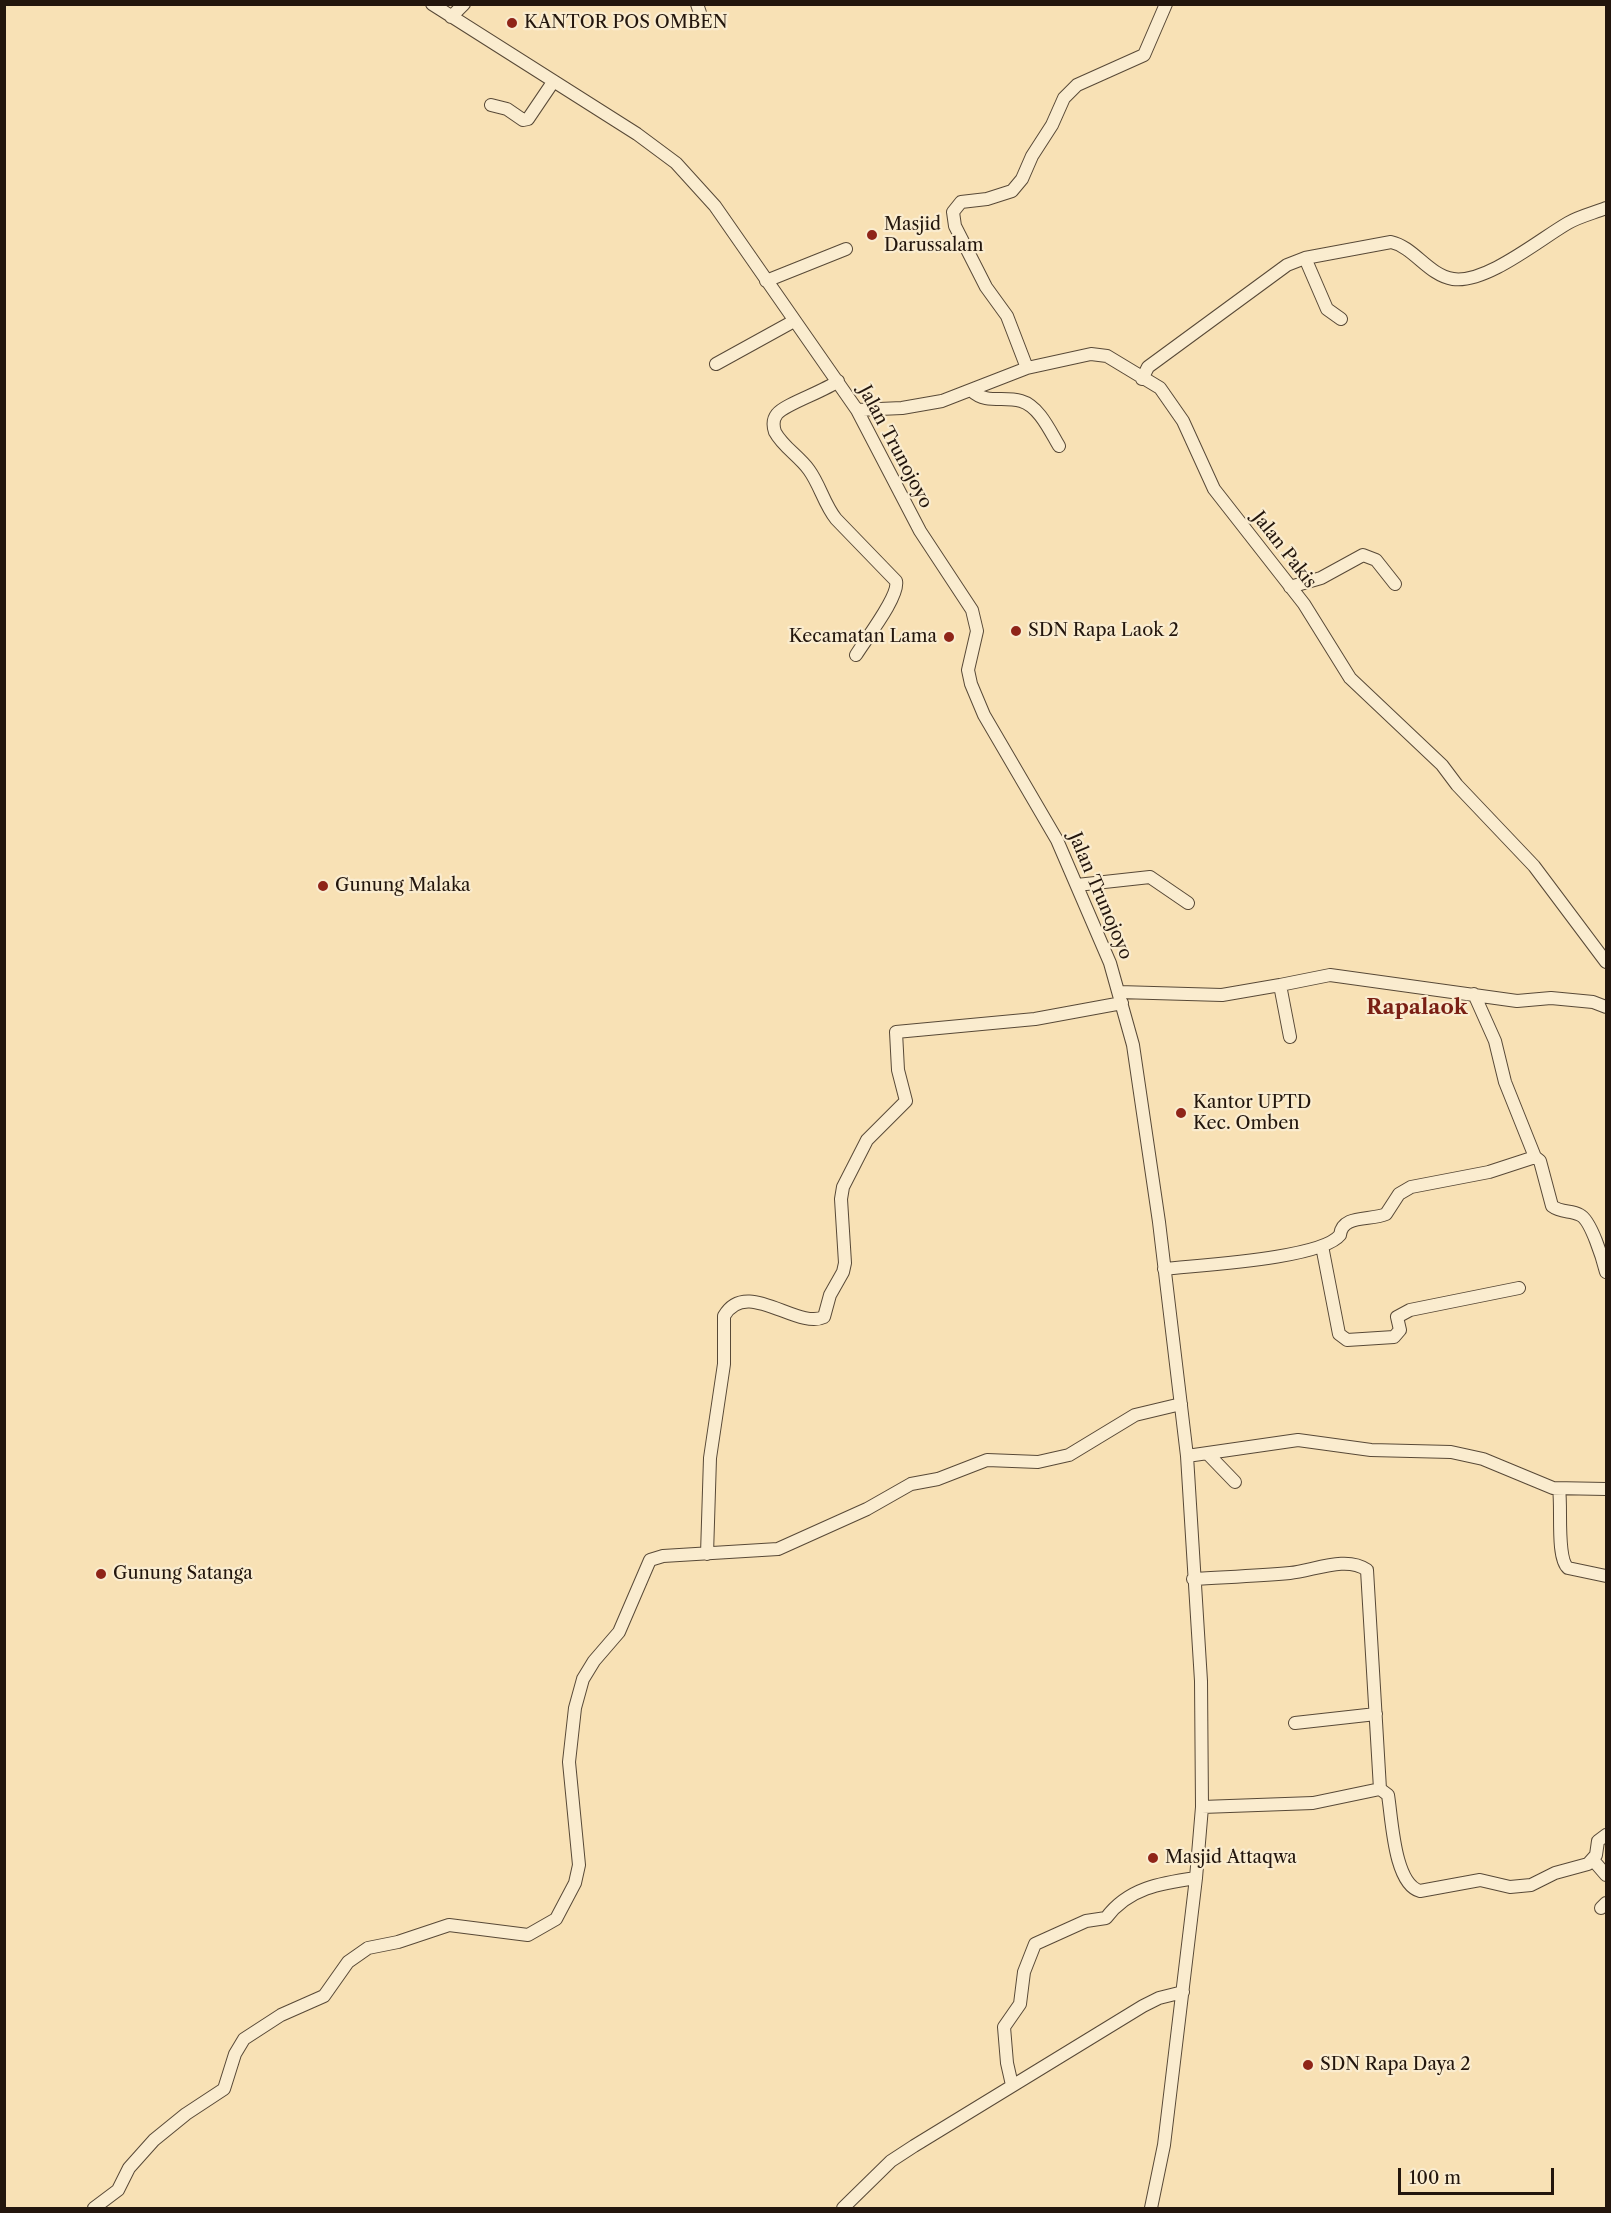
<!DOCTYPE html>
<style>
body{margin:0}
#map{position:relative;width:1611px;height:2213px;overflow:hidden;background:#f8e1b5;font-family:"Libre Caslon Text",serif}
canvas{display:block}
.frame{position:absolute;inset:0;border:6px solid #23160d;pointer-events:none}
.scale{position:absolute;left:1398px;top:2168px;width:156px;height:27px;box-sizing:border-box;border:3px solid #23160d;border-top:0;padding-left:8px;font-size:18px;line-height:21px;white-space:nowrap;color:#23160d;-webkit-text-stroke:4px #faeccf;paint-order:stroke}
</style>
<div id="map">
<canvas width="1611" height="2213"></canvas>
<div class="frame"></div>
<div class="scale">100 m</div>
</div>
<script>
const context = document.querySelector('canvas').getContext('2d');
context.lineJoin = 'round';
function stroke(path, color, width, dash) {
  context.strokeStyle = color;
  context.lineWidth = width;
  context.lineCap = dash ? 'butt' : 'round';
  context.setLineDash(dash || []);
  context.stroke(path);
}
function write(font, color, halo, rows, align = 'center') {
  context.font = font + ' "Libre Caslon Text",serif';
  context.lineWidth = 4.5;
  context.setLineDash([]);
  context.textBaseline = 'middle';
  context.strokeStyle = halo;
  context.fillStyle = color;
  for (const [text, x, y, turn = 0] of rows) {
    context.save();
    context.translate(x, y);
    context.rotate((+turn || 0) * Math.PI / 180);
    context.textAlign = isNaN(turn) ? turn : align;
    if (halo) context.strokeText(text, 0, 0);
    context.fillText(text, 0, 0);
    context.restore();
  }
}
const minor = new Path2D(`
 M432 4 637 134 676 163 715 206 857 410 920 531 972 610 977 631 968 670 971 684 984 715 1057 840 1110 963 1133 1045 1159 1222 1187 1456 1201 1681 1202 1807 1196 1878 1164 2145 1151 2208
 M697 4 700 13
 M451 17 464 4
 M491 105 507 109 523 120 528 119 553 82
 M1305 258 1327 309 1341 319
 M766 281 846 249
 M716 364 794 321
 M1027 368 1007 316 986 287 955 226 953 212 961 202 987 199 1012 191 1022 179 1032 156 1052 125 1064 98 1077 85 1144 55 1166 4
 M1142 379 1148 367 1287 265 1305 258 1391 242C1414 247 1428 275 1453 279 1486 284 1540 239 1568 223 1580 216 1594 213 1606 208
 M838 381C823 392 785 404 777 414 773 419 773 426 775 432 783 447 799 456 809 470 820 485 824 504 836 519L896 581C900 596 865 640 856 655
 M972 391C986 404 1004 396 1021 401 1039 406 1050 431 1059 446
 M857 410 902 408 942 401 1027 368 1091 354 1107 356 1160 388 1183 421 1214 489 1304 604 1350 678 1442 765 1457 785 1534 866 1606 962
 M1290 587 1321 578 1363 555 1376 560 1395 584
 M1077 885 1150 877 1188 903
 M1280 985 1330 975 1517 1001 1551 998 1593 1002 1606 1007
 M1119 992 1222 995 1280 985 1290 1037
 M1474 994 1495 1041 1505 1082 1535 1157
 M1322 1246 1339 1334 1347 1340 1394 1337 1400 1330 1397 1317 1410 1310 1519 1288
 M1164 1269C1198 1265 1321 1259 1340 1235 1342 1214 1371 1221 1386 1214L1399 1194 1411 1187 1489 1172 1535 1157 1540 1161 1552 1206C1561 1213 1571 1210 1580 1215 1591 1220 1603 1260 1606 1272
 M1207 1453 1235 1482
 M1187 1456 1298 1440 1371 1450 1451 1452 1483 1459 1553 1488 1606 1489
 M1559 1489C1562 1507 1556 1558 1568 1568L1606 1576
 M707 1554 710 1458 724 1364V1316C746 1277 797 1330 824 1317L830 1295 843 1272 845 1263 841 1199 843 1187 867 1140 906 1101 898 1070 896 1032 1035 1019 1122 1003
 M1193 1579C1225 1577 1258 1576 1290 1573 1313 1571 1346 1555 1367 1570L1380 1789
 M1295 1723 1376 1714
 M1202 1807 1313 1803 1380 1789 1388 1795C1392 1819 1394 1884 1420 1891L1480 1880 1510 1887 1531 1885 1555 1873 1588 1864 1596 1855 1598 1841 1606 1835
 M1593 1860 1606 1875
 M1601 1908 1606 1903
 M1012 2085 1007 2063 1004 2027 1020 2004 1024 1972 1035 1944 1086 1921 1106 1918C1128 1888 1161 1883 1196 1878
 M94 2208 118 2190 129 2168 154 2140 186 2114 224 2089 235 2054 244 2039 281 2015 324 1996 348 1962 368 1948 398 1942 449 1925 528 1935 556 1919 575 1883 579 1865 569 1762 575 1708 583 1679 594 1661 619 1632 650 1560 663 1556 778 1549 867 1509 911 1484 938 1479 987 1460 1038 1462 1069 1455 1135 1415 1181 1404
 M843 2208 891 2161 914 2146 1143 2006 1159 1998 1183 1992`);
stroke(minor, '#584937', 14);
stroke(minor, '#faeccf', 12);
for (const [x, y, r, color] of [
 [512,23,6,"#8f2418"],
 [872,235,6,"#8f2418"],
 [1016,631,6,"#8f2418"],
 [949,637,6,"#8f2418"],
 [323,886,6,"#8f2418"],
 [1181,1113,6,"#8f2418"],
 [101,1574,6,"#8f2418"],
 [1153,1858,6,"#8f2418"],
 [1308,2065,6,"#8f2418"]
]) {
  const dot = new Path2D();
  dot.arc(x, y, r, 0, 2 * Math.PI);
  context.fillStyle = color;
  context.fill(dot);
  stroke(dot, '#faeccf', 2);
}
write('18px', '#23160d', '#faeccf', [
 ["KANTOR POS OMBEN",524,23],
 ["Masjid",884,225],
 ["Darussalam",884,246],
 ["SDN Rapa Laok 2",1028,631],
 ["Kecamatan Lama",937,637,"right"],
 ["Gunung Malaka",335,886],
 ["Kantor UPTD",1193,1103],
 ["Kec. Omben",1193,1124],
 ["Gunung Satanga",113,1574],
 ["Masjid Attaqwa",1165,1858],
 ["SDN Rapa Daya 2",1320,2065]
], 'left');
write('18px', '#23160d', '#faeccf', [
 ["Jalan Trunojoyo",895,447,62],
 ["Jalan Pakis",1284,550,52],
 ["Jalan Trunojoyo",1100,896,67]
]);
write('bold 21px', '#7a1f14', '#faeccf', [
 ["Rapalaok",1417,1008]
]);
</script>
